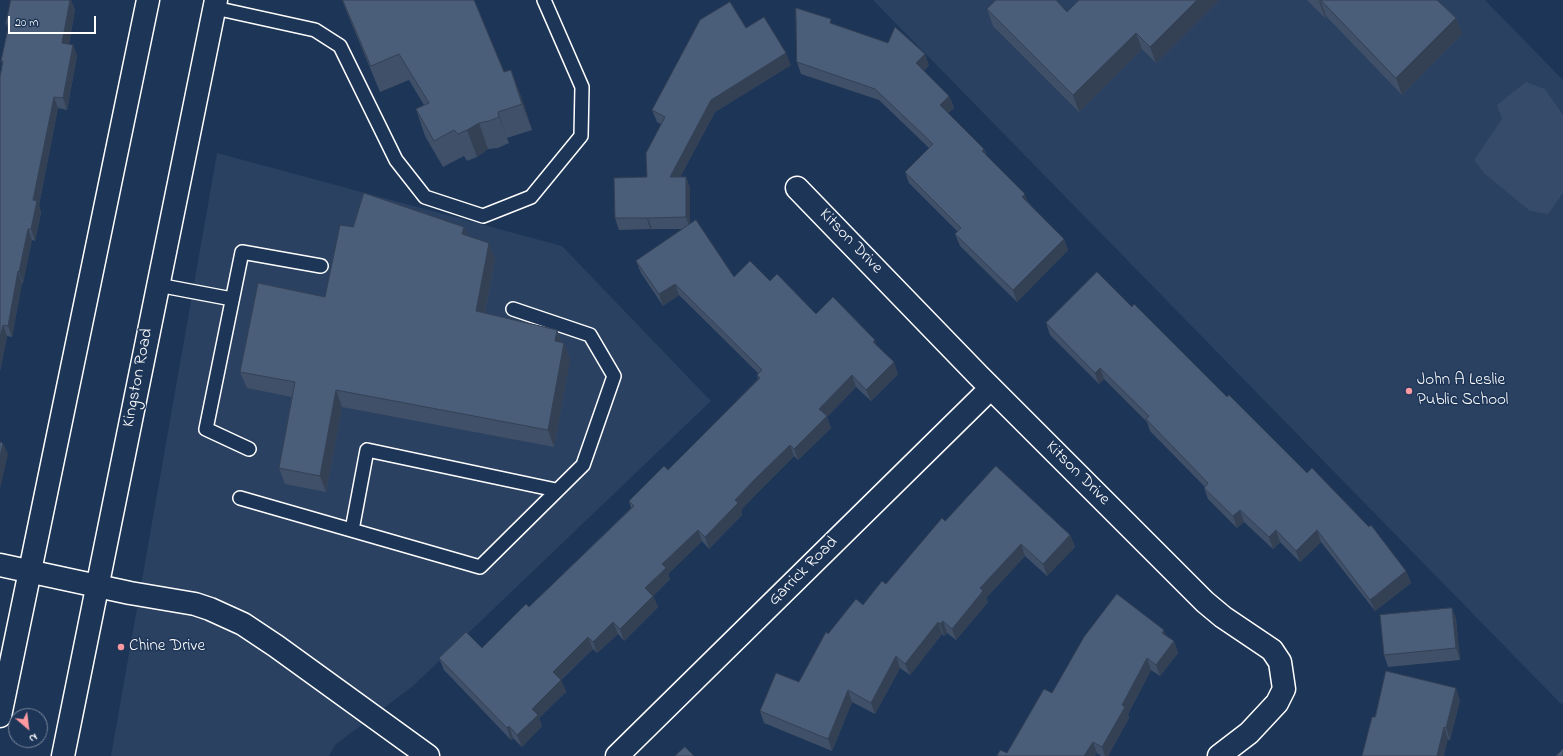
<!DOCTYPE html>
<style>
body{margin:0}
#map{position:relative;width:1563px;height:756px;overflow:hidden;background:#1d3557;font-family:"Indie Flower",sans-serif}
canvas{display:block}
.north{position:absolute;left:8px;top:708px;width:40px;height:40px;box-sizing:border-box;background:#1d3557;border:1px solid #77869a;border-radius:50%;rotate:152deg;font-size:11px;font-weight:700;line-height:16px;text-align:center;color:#fff}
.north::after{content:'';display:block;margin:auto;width:14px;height:18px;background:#ff9aa2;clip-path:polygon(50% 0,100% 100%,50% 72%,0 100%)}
.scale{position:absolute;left:8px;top:16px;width:88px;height:18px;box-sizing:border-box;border:2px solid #fff;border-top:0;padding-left:5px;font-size:12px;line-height:14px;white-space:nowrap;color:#fff;-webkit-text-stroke:3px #1d3557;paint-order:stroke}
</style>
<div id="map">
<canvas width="1563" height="756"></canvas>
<div class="north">N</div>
<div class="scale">20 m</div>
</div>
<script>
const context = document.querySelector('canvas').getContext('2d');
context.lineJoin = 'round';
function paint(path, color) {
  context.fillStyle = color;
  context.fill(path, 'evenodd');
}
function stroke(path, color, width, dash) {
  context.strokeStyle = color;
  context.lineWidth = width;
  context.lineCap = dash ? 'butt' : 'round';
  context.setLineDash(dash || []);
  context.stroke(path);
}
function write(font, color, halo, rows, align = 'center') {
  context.font = font + ' "Indie Flower",sans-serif';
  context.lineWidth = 3;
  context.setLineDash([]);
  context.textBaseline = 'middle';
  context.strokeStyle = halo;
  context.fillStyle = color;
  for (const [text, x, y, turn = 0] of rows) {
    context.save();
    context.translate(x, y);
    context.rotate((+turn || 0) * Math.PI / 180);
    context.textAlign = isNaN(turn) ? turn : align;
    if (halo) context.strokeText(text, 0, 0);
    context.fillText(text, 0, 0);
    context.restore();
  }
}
paint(new Path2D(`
 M873 0H1485L1563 80V703L1561 704Z
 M217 153 562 246 711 401 413 686 335 745 329 756H111Z`), '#2a4161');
paint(new Path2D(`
 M1526 82 1545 89 1563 115V193L1548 214 1530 211 1484 173 1474 160 1502 119 1497 105Z`), '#364b69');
const service = new Path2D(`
 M215 8 315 30 340 46 396 160 425 197 483 216 531 197 581 136 582 87 544 0
 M158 285 232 299
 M249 449 206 429 242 252 321 266
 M240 498 480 567 583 465 614 376 590 335 513 309
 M352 530 367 450 556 490`);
const minor = new Path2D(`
 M797 188 978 375 1205 602 1223 617 1272 650 1280 662 1284 689 1277 703 1249 733 1219 756
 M0 565 130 593 195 604 210 609 243 624 276 646 428 756
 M617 756 991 388`);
const primary = new Path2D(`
 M0 716 148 0
 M63 756 216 0`);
stroke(service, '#fff', 16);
stroke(minor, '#fff', 25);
stroke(primary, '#fff', 25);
stroke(service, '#1d3557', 13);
stroke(minor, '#1d3557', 22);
stroke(primary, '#1d3557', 22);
paint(new Path2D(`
 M11 0H71L75 10 69 44 73 45 77 56 67 110 58 108 39 205 41 213 35 241 32 240 23 283H22L12 337 7 336 0 371V77L2 64 1 61 8 28 6 24Z
 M342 0H474L504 72 521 96 532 130 507 138 509 143 498 148 488 149 477 157 467 161 464 156 443 167 425 136 416 109 424 105 409 80 380 92 348 15Z
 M1219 0 1156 63 1142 49 1079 112 993 26 987 9 1067 12Z
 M1307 0H1437L1456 18 1462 34 1402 95 1326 16 1325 18Z
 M833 24 929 65 924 71 949 96 954 108 948 113 984 149 987 156 1028 202 1064 239 1068 250 1017 302 960 246 955 234 958 232 909 183 905 172 929 148 879 100 801 74 797 62Z
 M746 28 791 65 715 112 680 177H686L690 188V224L734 277 770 281 816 314 878 346 898 374 871 401 856 387 827 417 831 428 798 460 794 456 759 491 741 510 742 515 709 549 702 541 668 574 670 579 653 596 658 607 624 641 618 634 597 653 593 649 561 680 566 692 539 718 542 726 522 747 513 738 511 740 444 670 439 658 482 648 529 607 631 508 629 501 668 470 758 379 757 375 758 373 679 295 663 306 641 273 636 261 683 229H652L651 231V229L619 230 615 218 647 177 661 124 657 122 652 110Z
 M353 227H464L467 235 495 259 485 313 557 330 562 343H564L570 360 554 447 342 407 326 492 285 484 279 468 292 397 247 388 240 372 325 297Z
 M1132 307 1227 397 1406 571 1411 583 1375 611 1321 542 1300 562 1280 542 1273 549 1244 522 1237 528 1208 499 1204 488 1205 487 1150 431 1147 422 1104 379 1099 384 1050 335 1046 323Z
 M945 521 1070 535 1075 547 1047 576 1025 556 986 598 988 602 956 640 947 633 944 636 942 634 910 675 900 668 875 714 852 702 832 751 764 723 760 711 799 682 828 634 863 605 886 584Z
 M1452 608 1456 619 1460 660 1388 667 1384 655Z
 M1166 636 1174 641 1178 653 1160 676 1151 670 1128 714 1129 718 1108 756H1101L1097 753H1007L1052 693Z
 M1460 700 1450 740 1375 717Z`), '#405068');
paint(new Path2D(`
 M70 0H71L75 10 67 54 62 43Z
 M1197 0H1219L1156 63 1150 47Z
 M1320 0 1326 16 1325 18 1319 1Z
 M1456 18 1462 34 1402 95 1396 78Z
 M1136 33 1142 49 1079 112 1073 95Z
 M73 45 77 56 67 110 63 98Z
 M786 53 791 65 715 112 674 189 670 177 711 100Z
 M925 54 929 65 920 75 916 63Z
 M511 70 521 96 532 130 522 104Z
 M949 96 954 108 944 117 940 105Z
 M54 97 58 108 39 205 41 213 35 241 31 229 33 200Z
 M498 112 507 138 509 143 499 117Z
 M479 123 488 149 477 157 467 130Z
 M984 149 988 161 982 151Z
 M686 177 690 188V229L686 217Z
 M1025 194 1029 206 1022 197Z
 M648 218 652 229 651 231 647 219Z
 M464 227 470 244 462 234Z
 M28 229 32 240 23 283 19 272Z
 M1064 239 1068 250 1017 302 1013 290Z
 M489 243 495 259 482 328 476 311Z
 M18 271 22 283 12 337 8 326Z
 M675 284 679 295 663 306 659 294Z
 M3 325 7 336 0 371V338Z
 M557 330 563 346 555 341Z
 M875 340 879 352 873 342Z
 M564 343 570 360 554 447 548 430Z
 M894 362 898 374 871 401 866 390Z
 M1100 368 1104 379 1099 384 1095 373Z
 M852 375 856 387 827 417 831 428 798 460 794 449 819 409Z
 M336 390 342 407 326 492 320 476Z
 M3 443 8 454 0 489V458Z
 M790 445 794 456 759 491 741 510 742 515 709 549 705 537 735 500 755 479Z
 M1240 510 1244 522 1237 528 1233 516Z
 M698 530 702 541 668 574 670 579 650 599 645 588 662 564Z
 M1276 530 1280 542 1273 549 1269 537Z
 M1317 530 1321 542 1300 562 1296 551Z
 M1070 535 1075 547 1047 576 1043 564Z
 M1021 544 1025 556 986 598 988 602 956 640 952 629 980 588Z
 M1406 571 1411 583 1375 611 1370 600Z
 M653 596 658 607 624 641 620 629Z
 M1452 608 1456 619 1460 660 1456 648Z
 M943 621 947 633 944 636 940 624Z
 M613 622 618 634 597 653 593 642Z
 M938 622 942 634 910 675 905 664Z
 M1164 630 1169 642 1162 633Z
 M588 637 593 649 557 683 553 672Z
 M1174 641 1178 653 1160 676 1156 665Z
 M896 656 900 668 875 714 871 703Z
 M1147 658 1151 670 1128 714 1129 718 1108 756H1105L1102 747 1122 705Z
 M561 680 566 692 539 718 542 726 522 747 517 735 532 709Z
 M1456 688 1460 700 1450 740 1446 728Z
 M848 690 852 702 832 751 828 739Z
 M509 726 513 738 511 740 507 728Z
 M1444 727 1448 739 1444 756H1437Z
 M1093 742 1097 753 1095 756H1084Z`), '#344155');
const building = new Path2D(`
 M11 0H70L62 43 73 45 63 98 54 97 33 200 37 201 31 229H28L19 272 18 271 8 326 3 325 0 338V77L3 61H1L9 24H6Z
 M343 0H474L504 72 511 70 522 104 498 112 499 117 489 121 479 123 467 130 458 134 454 130 434 141 416 109 429 103 399 54 371 66Z
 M996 0H1056L1067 12 1079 0H1197L1150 47 1136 33 1073 95 987 9Z
 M1321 0H1437L1456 18 1396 78Z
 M730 2 746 28 764 17 786 53 711 100 670 177H686V217L648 218 647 219V218H615L614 178 647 177 646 153 665 117 652 110 700 20Z
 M796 8 831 19 830 23 888 43 895 27 925 54 916 63 949 96 940 105 984 149 982 151 1025 194 1022 197 1064 239 1013 290 955 234 961 228 905 172 933 144 875 89 797 62Z
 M364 193 464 227 462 234 489 243 476 311 557 330 555 341 564 343 548 430 336 390 320 476 279 468 295 382 240 372 258 283 325 297 340 225 353 227Z
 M696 220 734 277 750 261 770 281 777 274 816 314 833 297 875 340 873 342 894 362 866 390 852 375 819 409 827 416 794 449 790 445 755 479 735 500 738 503 705 537 698 530 662 564 666 568 645 588 653 596 620 629 613 622 593 642 588 637 553 672 561 680 532 709 538 715 517 735 509 726 507 728 439 658 466 632 482 648 526 604 529 607 634 506 629 501 664 466 668 470 760 378 757 375 762 370 675 284 659 294 636 261Z
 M1097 272 1132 307 1134 304 1227 397 1229 395 1307 473 1312 468 1369 527 1371 525 1406 571 1370 600 1317 530 1296 551 1276 530 1269 537 1240 510 1233 516 1204 488 1208 483 1146 419 1149 416 1100 368 1095 373 1046 323Z
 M0 442 3 443 0 458Z
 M996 466 1070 535 1043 564 1021 544 980 588 983 591 952 629 943 621 940 624 938 622 905 664 896 656 871 703 848 690 828 739 760 711 776 673 799 682 826 632 828 634 856 599 863 605 882 581 886 584 942 518 945 521Z
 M1117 594 1164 630 1162 633 1174 641 1156 665 1147 658 1122 705 1125 707 1102 747 1093 742 1084 756H997L1000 750 1007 753 1044 689 1052 693 1084 637Z
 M1452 608 1456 648 1384 655 1380 615Z
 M1386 671 1456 688 1446 728 1444 727 1437 756H1362L1372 717H1375Z
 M685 747 694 756H675Z
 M1563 749V756H1556Z`);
paint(building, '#4a5d79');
stroke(building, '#344155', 1);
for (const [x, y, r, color] of [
 [1409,391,4,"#ff9aa2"],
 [121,647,4,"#ff9aa2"]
]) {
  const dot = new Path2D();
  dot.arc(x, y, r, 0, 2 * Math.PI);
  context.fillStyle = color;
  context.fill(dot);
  stroke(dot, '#1d3557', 1.5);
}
write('17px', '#fff', '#1d3557', [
 ["Kitson Drive",850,242,46],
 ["Kingston Road",139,378,-79],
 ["Kitson Drive",1077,474,45],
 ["Garrick Road",804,572,-45]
]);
write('17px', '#fff', '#1d3557', [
 ["John A Leslie",1417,381],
 ["Public School",1417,401],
 ["Chine Drive",129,647]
], 'left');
</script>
